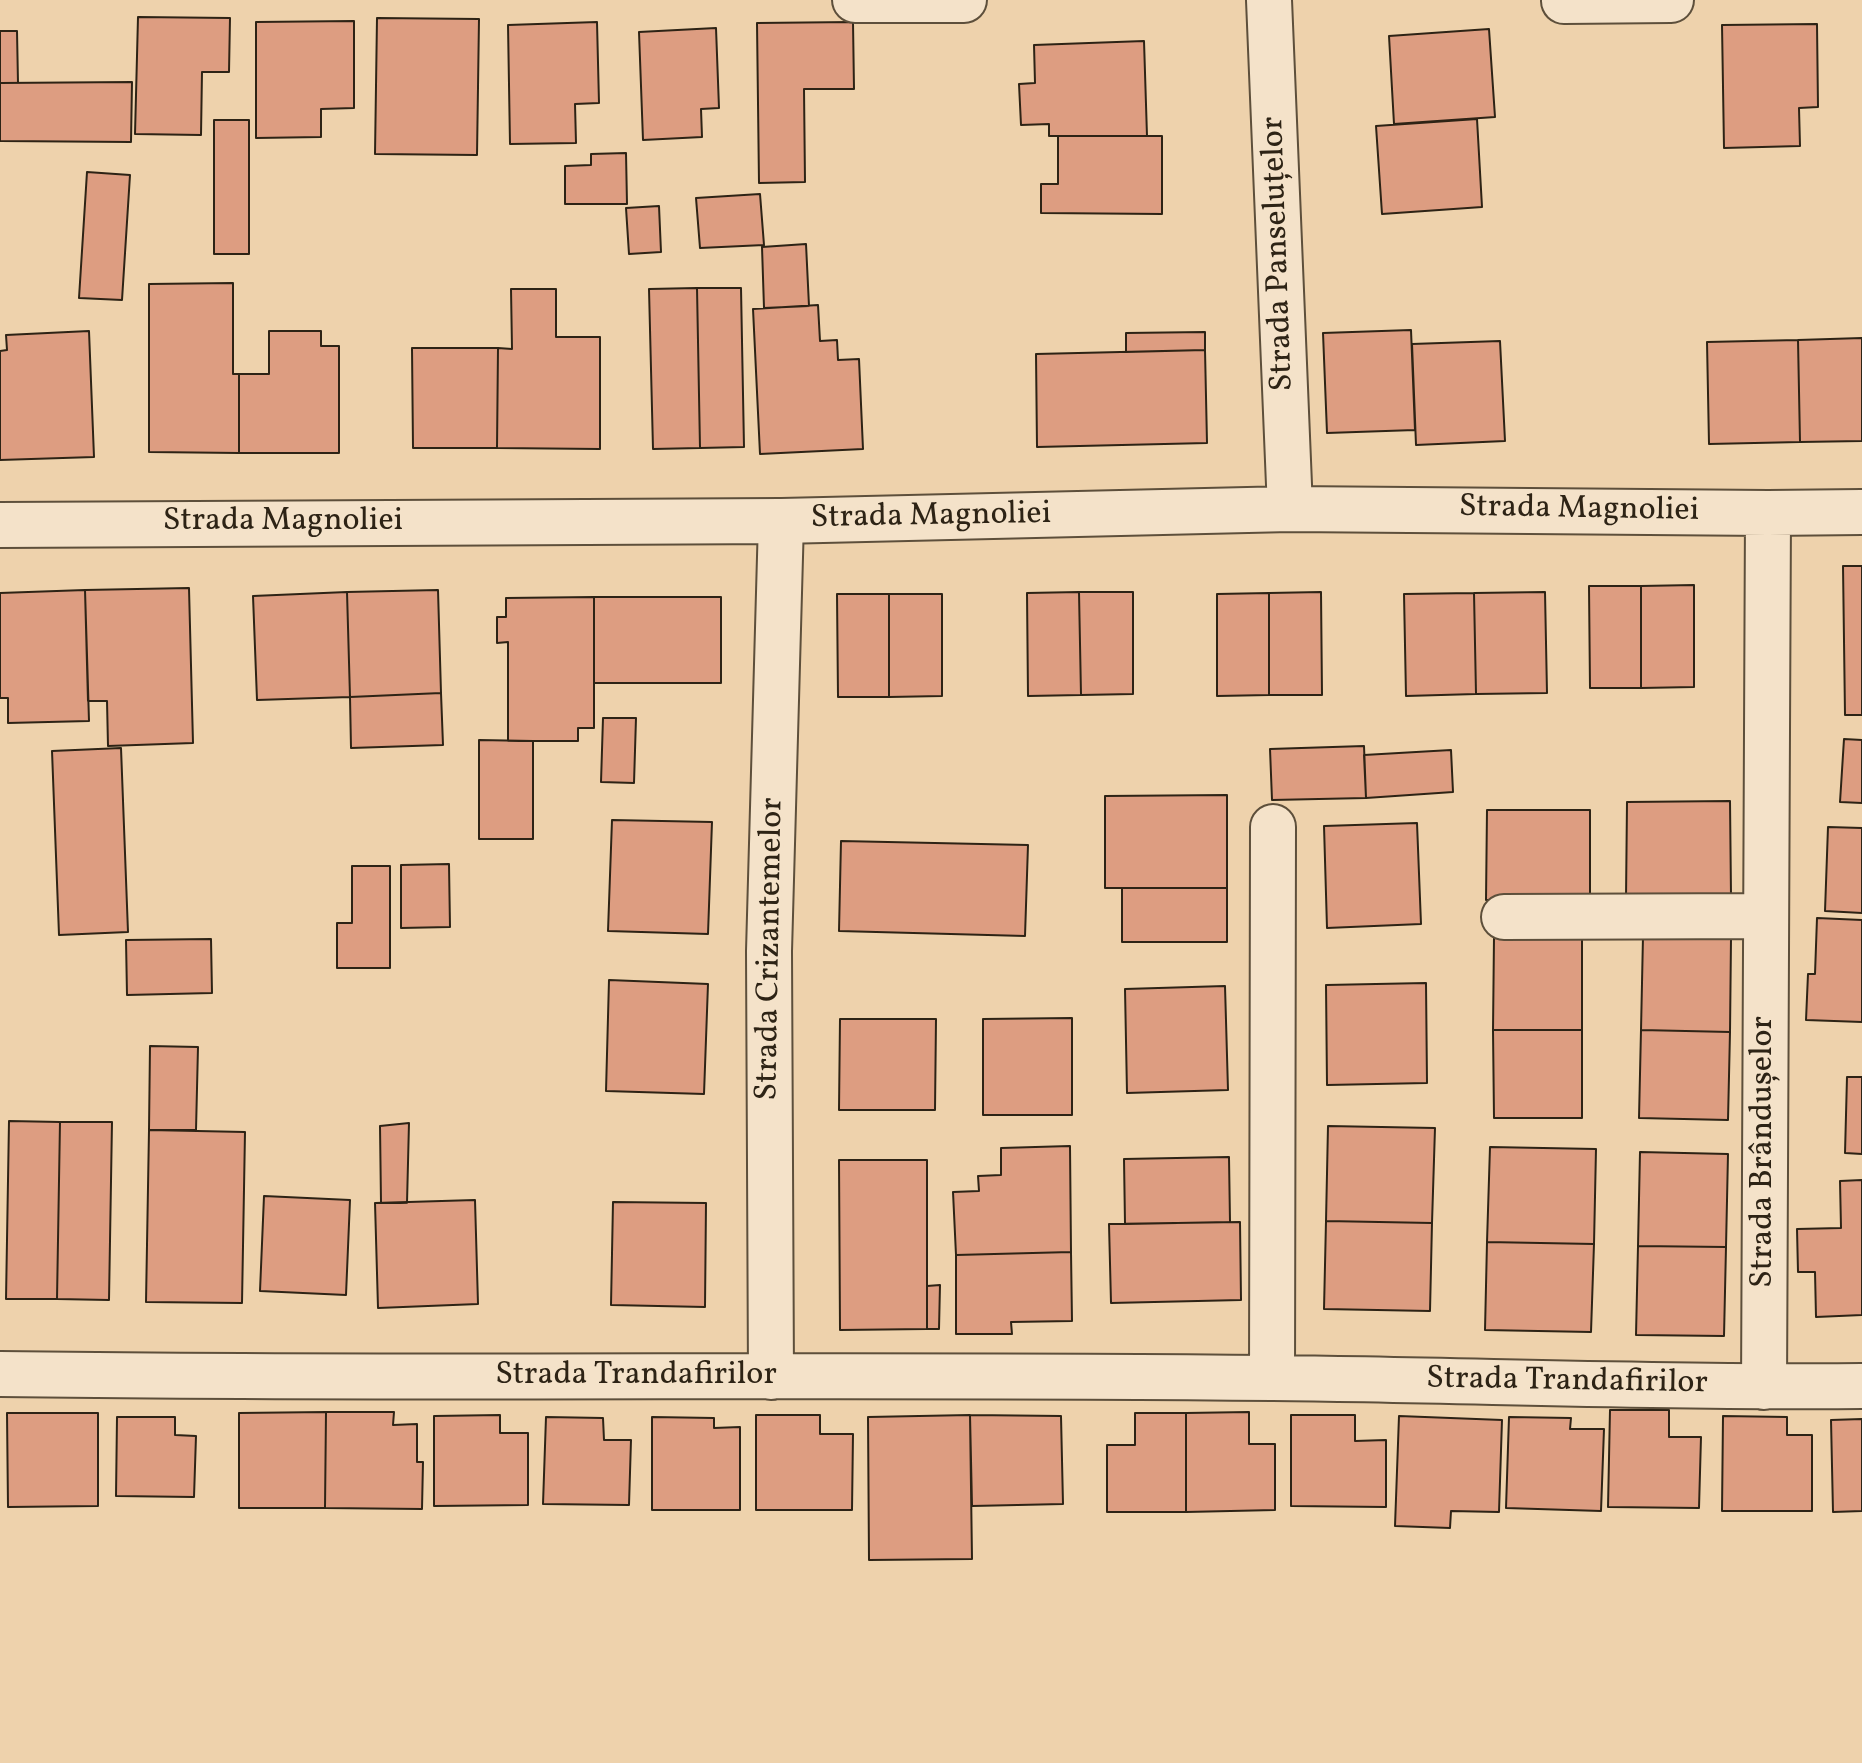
<!DOCTYPE html>
<meta charset="utf-8">
<style>
body{margin:0}
canvas{display:block;background:#eed2ac}
</style>
<canvas width="1862" height="1763"></canvas>
<script>
const context = document.querySelector('canvas').getContext('2d');
context.lineJoin = 'round';
function paint(path, color) {
  context.fillStyle = color;
  context.fill(path, 'evenodd');
}
function stroke(path, color, width, dash) {
  context.strokeStyle = color;
  context.lineWidth = width;
  context.lineCap = dash ? 'butt' : 'round';
  context.setLineDash(dash || []);
  context.stroke(path);
}
function write(font, color, halo, rows, align = 'center') {
  context.font = font + ' Vollkorn,serif';
  context.lineWidth = 7;
  context.setLineDash([]);
  context.textBaseline = 'middle';
  context.strokeStyle = halo;
  context.fillStyle = color;
  for (const [text, x, y, turn = 0] of rows) {
    context.save();
    context.translate(x, y);
    context.rotate((+turn || 0) * Math.PI / 180);
    context.textAlign = isNaN(turn) ? turn : align;
    if (halo) context.strokeText(text, 0, 0);
    context.fillText(text, 0, 0);
    context.restore();
  }
}
const building = new Path2D(`
 M138 17 230 18 229 72H202L201 135 135 134Z
 M377 18 479 19 477 155 375 154Z
 M354 21V108L321 109V137L256 138V22Z
 M597 22 599 103 575 104 576 143 510 144 508 25Z
 M853 22 854 89H804L805 182 759 183 757 23Z
 M1817 24 1818 107 1799 108 1800 146 1724 148 1722 25Z
 M716 28 719 108 701 109 702 137 643 140 639 32Z
 M1489 29 1495 117 1394 124 1389 36Z
 M0 31H17L18 83H0Z
 M1144 41 1147 136H1049V124L1021 125 1019 84 1035 83 1034 45Z
 M132 82 131 142 0 141V83Z
 M1477 119 1482 207 1382 214 1376 126Z
 M214 120H249V254H214Z
 M1058 136H1162V214L1041 213V184H1058Z
 M626 153 627 204H565V166L591 165V154Z
 M87 172 130 175 122 300 79 298Z
 M760 194 764 245 700 248 696 198Z
 M659 206 661 252 629 254 626 208Z
 M806 244 809 306 764 308 762 247Z
 M233 283V374H239V453L149 452V284Z
 M697 288 700 448 653 449 649 289Z
 M697 288H741L744 447 700 448Z
 M511 289H556V337H600V449L497 448 498 348 512 349Z
 M818 305 820 341 837 340 838 360 859 359 863 449 760 454 753 309Z
 M1411 330 1415 430 1327 433 1323 333Z
 M89 331 94 457 0 460V351L7 350 6 335Z
 M269 331H321V346H339V453H239V374H269Z
 M1205 332V350L1126 352V333Z
 M1862 338V441L1800 442 1798 340Z
 M1798 340 1800 442 1709 444 1707 342Z
 M1500 341 1505 441 1416 445 1412 344Z
 M412 348H498L497 448H413Z
 M1205 350 1207 443 1037 447 1036 354Z
 M1843 566H1862V715H1845Z
 M1694 585V687L1641 688V586Z
 M1589 586H1641V688H1590Z
 M189 588 193 743 108 746 107 701H88L85 590Z
 M85 590 89 721 8 723V698H0V593Z
 M438 590 441 693 350 697 347 592Z
 M347 592 350 697 257 700 253 596Z
 M1079 592H1133V694L1081 695Z
 M1079 592 1081 695 1028 696 1027 593Z
 M1321 592 1322 695H1269V593Z
 M1545 592 1547 693 1476 694 1474 593Z
 M1269 593V695L1217 696V594Z
 M1474 593 1476 694 1406 696 1404 594Z
 M837 594H889V697H838Z
 M889 594H942V696L889 697Z
 M594 597V728H578V741H508V642L497 643V617H506V598Z
 M594 597H721V683H594Z
 M441 693 443 745 351 748 350 697Z
 M603 718H636L634 783 601 782Z
 M1844 739 1862 740V803L1840 802Z
 M479 740 533 741V839H479Z
 M1364 746 1366 798 1272 800 1270 749Z
 M121 748 128 932 59 935 52 751Z
 M1451 750 1453 792 1366 798 1364 755Z
 M1227 795V888H1105V796Z
 M1730 801 1731 896 1626 898 1627 802Z
 M1487 810H1590V900H1486Z
 M612 820 712 822 708 934 608 931Z
 M1417 823 1421 924 1327 928 1324 826Z
 M1828 827 1862 828V913L1825 911Z
 M841 841 1028 845 1025 936 839 931Z
 M449 864 450 927 401 928V865Z
 M352 866H390V968H337V923H352Z
 M1122 888H1227V942H1122Z
 M1817 918 1862 920V1022L1806 1020 1808 974H1815Z
 M1582 936V1030H1493L1494 937Z
 M1643 936 1731 938 1730 1032 1641 1030Z
 M211 939 212 993 127 995 126 940Z
 M609 980 708 984 704 1094 606 1091Z
 M1426 983 1427 1083 1327 1085 1326 985Z
 M1225 986 1228 1090 1127 1093 1125 989Z
 M1072 1018V1115H983V1019Z
 M840 1019H936L935 1110H839Z
 M1493 1030H1582V1118H1494Z
 M1641 1030 1730 1032 1728 1120 1639 1118Z
 M150 1046 198 1047 196 1130H149Z
 M1847 1077H1862V1154L1845 1153Z
 M9 1121 60 1122 57 1299H6Z
 M60 1122H112L109 1300 57 1299Z
 M409 1123 407 1203H381L380 1126Z
 M1328 1126 1435 1128 1432 1223 1326 1221Z
 M149 1130 245 1132 242 1303 146 1302Z
 M1070 1146 1071 1252 956 1255 953 1192 979 1191 978 1176 1001 1175V1148Z
 M1490 1147 1596 1149 1594 1244 1487 1242Z
 M1640 1152 1728 1154 1726 1247 1638 1246Z
 M1229 1157 1230 1222 1125 1224 1124 1159Z
 M839 1160H927V1329L840 1330Z
 M1862 1180V1315L1816 1317 1815 1272H1798L1797 1229 1841 1228 1840 1181Z
 M264 1196 350 1200 346 1295 260 1291Z
 M475 1200 478 1304 378 1308 375 1203Z
 M613 1202 706 1203 705 1307 611 1305Z
 M1326 1221 1432 1223 1430 1311 1324 1309Z
 M1240 1222 1241 1300 1111 1303 1109 1224Z
 M1487 1242 1594 1244 1591 1332 1485 1330Z
 M1638 1246 1726 1247 1724 1336 1636 1335Z
 M1071 1252 1072 1321 1011 1322 1012 1334H956V1255Z
 M940 1285 939 1329H927V1286Z
 M1610 1410H1669V1437H1701L1699 1508 1608 1507Z
 M326 1412 325 1508H239V1413Z
 M326 1412H394L393 1425 417 1424V1462H423L422 1509 325 1508Z
 M1249 1412V1444H1275V1510L1186 1512V1413Z
 M7 1413H98V1506L8 1507Z
 M1135 1413H1186V1512H1107V1445H1135Z
 M500 1415V1433H528V1505L434 1506V1416Z
 M756 1415H820V1434H853L852 1510H756Z
 M970 1415 972 1559 869 1560 868 1417Z
 M970 1415 1061 1416 1063 1504 972 1506Z
 M1291 1415H1355V1441L1386 1440V1507L1291 1506Z
 M1399 1416 1502 1420 1499 1512 1451 1511 1450 1528 1395 1526Z
 M1723 1416 1787 1417V1435H1812V1511H1722Z
 M117 1417H175V1435L196 1436 194 1497 116 1496Z
 M546 1417 603 1418 604 1440H631L629 1505 543 1504Z
 M652 1417 714 1418V1428L740 1427V1510H652Z
 M1509 1417 1571 1418 1570 1429H1604L1601 1511 1506 1508Z
 M1862 1419V1511L1833 1512 1831 1420Z`);
paint(building, '#dd9d81');
stroke(building, '#2d2315', 2);
const minor = new Path2D(`
 M855 0H964
 M1269 0 1290 509
 M1564 1 1671 0
 M0 525 781 521 1290 509 1768 513 1862 512
 M1504 917 1766 916
 M0 1374C424 1380 848 1373 1273 1378 1469 1380 1665 1388 1862 1386
 M771 1377 769 951 781 521
 M1272 1378 1273 827
 M1764 1387 1768 513`);
stroke(minor, '#5d4f3b', 48);
stroke(minor, '#f4e2c9', 44);
write('32px', '#2d2315', '#f4e2c9', [
 ["Strada Panseluțelor",1280,254,-92],
 ["Strada Magnoliei",1579,511,1],
 ["Strada Magnoliei",931,518,-1],
 ["Strada Magnoliei",283,523],
 ["Strada Crizantemelor",772,949,-89],
 ["Strada Brândușelor",1765,1152,-90],
 ["Strada Trandafirilor",636,1377],
 ["Strada Trandafirilor",1567,1383,1]
]);
</script>
